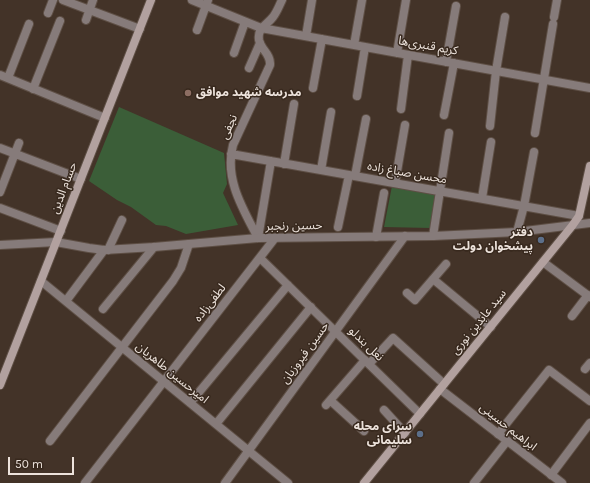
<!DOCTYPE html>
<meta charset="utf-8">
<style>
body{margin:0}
#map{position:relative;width:590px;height:483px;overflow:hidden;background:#433328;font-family:Karla,sans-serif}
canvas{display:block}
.scale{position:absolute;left:8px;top:457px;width:66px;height:18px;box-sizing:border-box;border:2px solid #ede3dc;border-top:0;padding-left:5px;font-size:12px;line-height:14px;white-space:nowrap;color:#ede3dc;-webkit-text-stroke:3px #38291e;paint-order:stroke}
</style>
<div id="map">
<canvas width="590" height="483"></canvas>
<div class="scale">50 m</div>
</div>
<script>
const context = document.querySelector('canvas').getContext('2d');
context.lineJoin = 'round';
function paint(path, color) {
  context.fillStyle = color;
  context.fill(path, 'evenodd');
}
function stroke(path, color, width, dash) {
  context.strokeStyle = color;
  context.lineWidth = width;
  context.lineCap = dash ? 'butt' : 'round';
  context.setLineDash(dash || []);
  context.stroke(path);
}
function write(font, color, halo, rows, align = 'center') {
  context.font = font + ' Karla,"Noto Sans Arabic",sans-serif';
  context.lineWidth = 3;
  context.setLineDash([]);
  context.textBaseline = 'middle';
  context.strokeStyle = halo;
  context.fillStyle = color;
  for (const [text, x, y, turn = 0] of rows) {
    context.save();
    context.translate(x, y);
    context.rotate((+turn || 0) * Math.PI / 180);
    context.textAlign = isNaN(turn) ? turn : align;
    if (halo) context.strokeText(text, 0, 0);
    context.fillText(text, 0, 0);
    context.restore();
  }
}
paint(new Path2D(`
 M119 107 224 153 227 184 223 193 238 225 186 234 166 226 156 225 131 207 117 200 89 181Z
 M392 186 437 195 431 228 384 227Z`), '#3b5e38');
const minor = new Path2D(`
 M63 0 140 29
 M192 0 261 28 590 88
 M48 13 53 0
 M554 17 557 0
 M86 20 93 0
 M197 30 208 0
 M306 36 312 0
 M354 45 362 0
 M234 53 245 22
 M397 53 406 0
 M446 62 456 6
 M249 68 260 43
 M0 75 105 118
 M8 78 29 24
 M313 88 322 39
 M33 89 60 21
 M357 96 365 47
 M401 109 408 55
 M444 115 454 63
 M490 126 496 71 505 17
 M535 133 553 24
 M0 148 81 179
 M231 154 579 216
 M284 164 294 104
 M321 170 331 112
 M355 176 366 119
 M395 183 405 125
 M0 192 19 143
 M482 198 491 142
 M0 208 61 231
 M338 227 349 175
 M517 232 524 206 534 152
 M433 236 449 133
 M376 237 384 193
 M258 238C243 209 224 179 233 145L270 65C271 54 261 50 259 40 257 28 267 25 273 17 277 12 279 6 282 0
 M258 238 271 161
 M108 250 122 220
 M260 258 420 414
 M543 262 590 297
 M433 279 491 327
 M41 281 288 483
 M407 293 415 300 446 264
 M66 301 104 250
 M103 309 154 247
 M572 316 588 295
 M369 364 393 338 444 384
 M585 369 590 363
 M331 401 364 431
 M190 403 288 285
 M326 405 365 360
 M384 410 405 433
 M216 424 311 307
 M498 434 549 370 590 401
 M50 441 173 281 181 268 189 244
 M551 475 590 423
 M85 483 275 238
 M225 483 405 236
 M474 483 507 441`);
const tertiary = new Path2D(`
 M0 245 56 242 89 248 104 250 154 247 258 238 433 236 517 232 590 223
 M440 389 562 483`);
const secondary = new Path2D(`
 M0 385 151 0
 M364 483 572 226 579 216 590 166`);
stroke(minor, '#5e4f45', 10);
stroke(tertiary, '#5e4f45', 10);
stroke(secondary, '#5e4f45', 10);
stroke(minor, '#867b7a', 8);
stroke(tertiary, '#867b7a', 8);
stroke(secondary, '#b2a19f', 8);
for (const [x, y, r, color] of [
 [188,93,4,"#8d6e63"],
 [541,240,4,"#5c6f8a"],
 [420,434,4,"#5c6f8a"]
]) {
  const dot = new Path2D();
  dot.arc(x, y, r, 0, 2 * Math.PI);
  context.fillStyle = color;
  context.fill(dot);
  stroke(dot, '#38291e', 1.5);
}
write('12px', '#ede3dc', '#38291e', [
 ["کریم قنبری‌ها",428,46,10],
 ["نجفی",229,127,-66],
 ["محسن صباغ زاده",407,173,10],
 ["حسام الدین",64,188,-69],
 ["حسین رنجبر",294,226,-1],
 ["لطفی‌زاده",210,303,-52],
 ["سید عابدین نوری",479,322,-51],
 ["نعل بندلو",366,344,44],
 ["حسین فیروزیان",305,353,-54],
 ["امیرحسین طاهریان",172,373,39],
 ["ابراهیم حسینی",508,427,38]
]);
write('bold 12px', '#ede3dc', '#38291e', [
 ["مدرسه شهید موافق",196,93,"left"],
 ["دفتر",533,233],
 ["پیشخوان دولت",533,247],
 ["سرای محله",412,427],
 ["سلیمانی",412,441]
], 'right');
</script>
